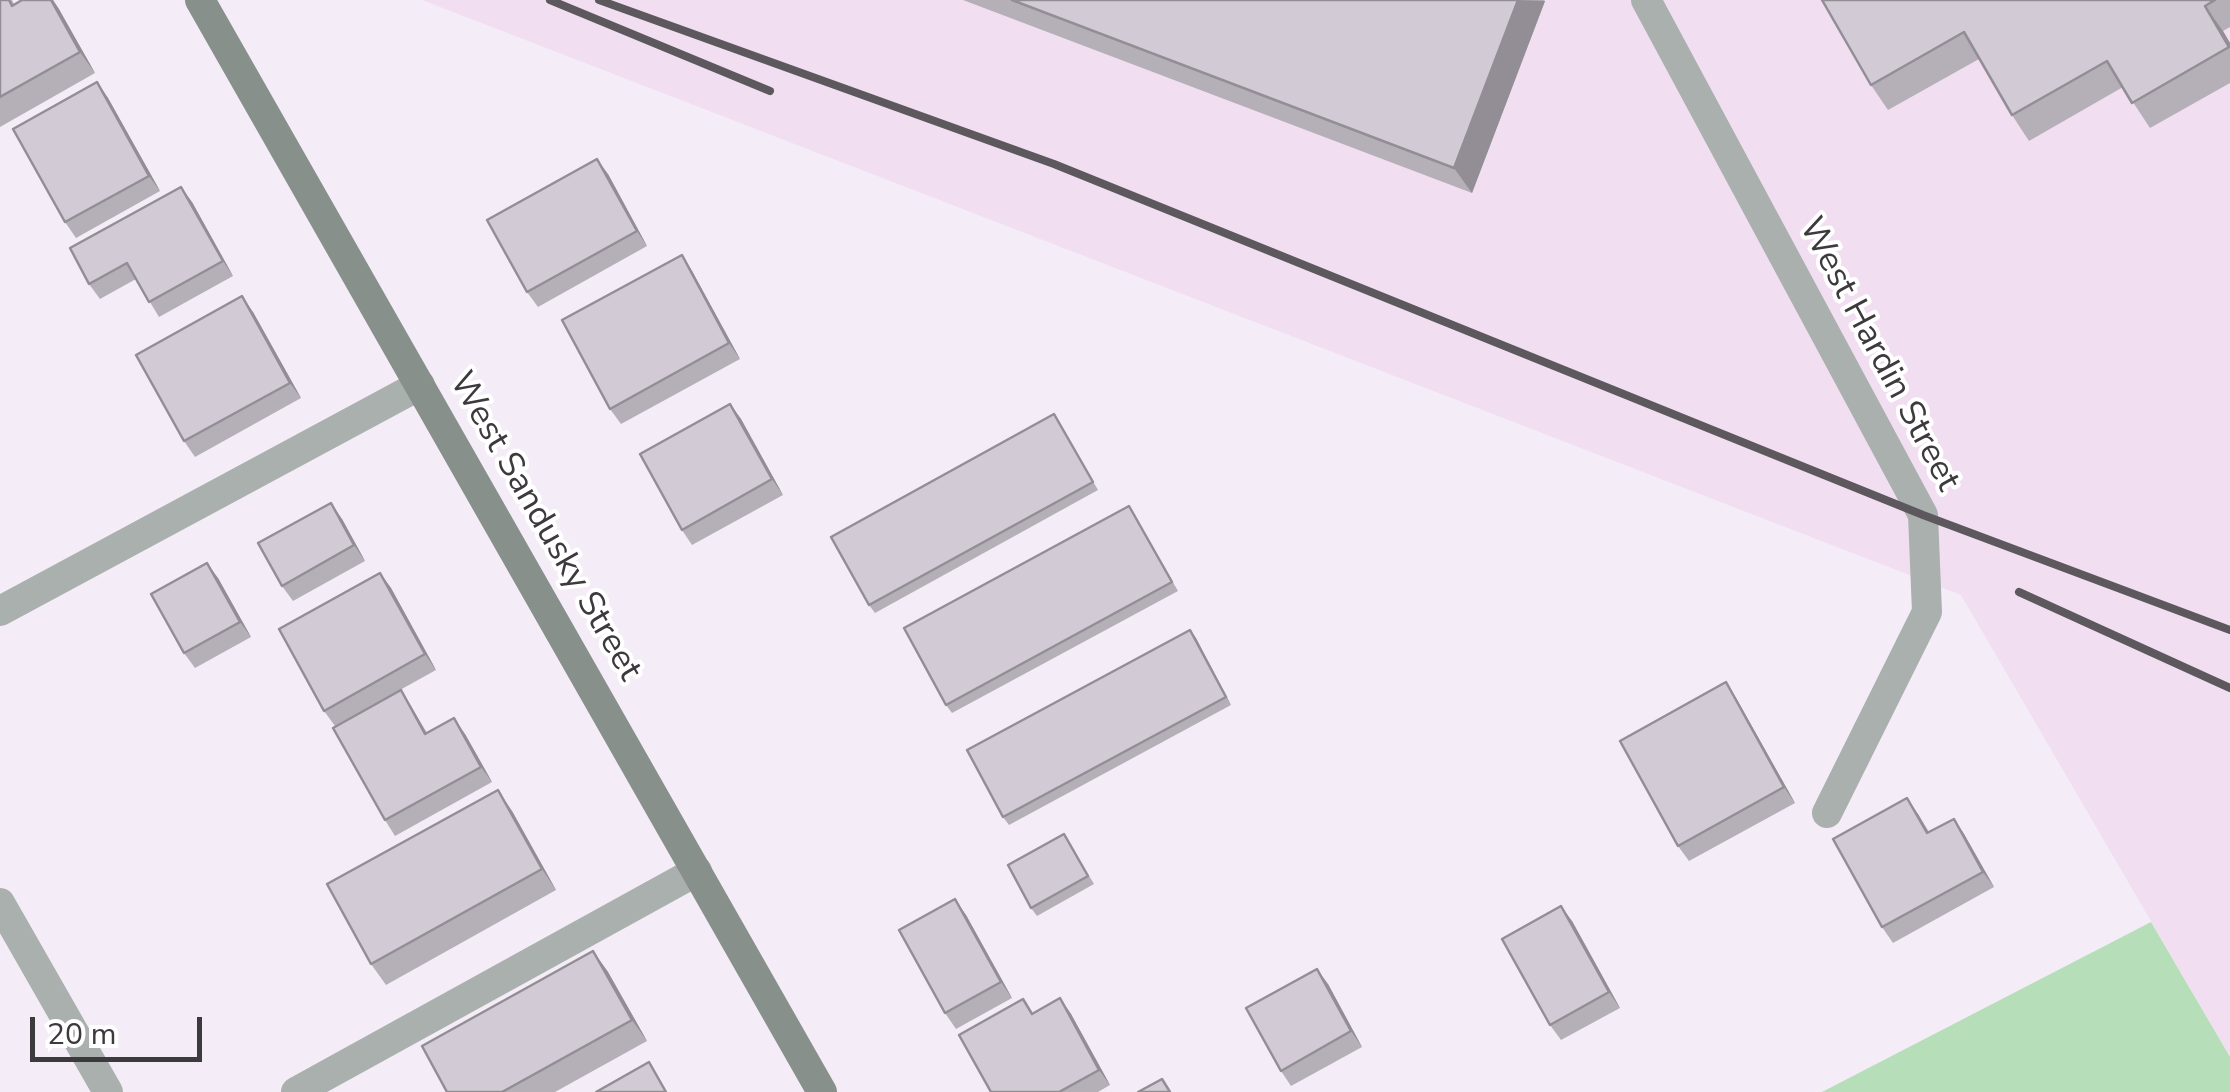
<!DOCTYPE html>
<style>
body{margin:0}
#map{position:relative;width:2230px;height:1092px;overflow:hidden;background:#f4edf7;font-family:"Nunito Sans",sans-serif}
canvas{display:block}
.scale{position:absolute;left:30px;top:1017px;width:172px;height:45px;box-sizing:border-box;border:5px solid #3d3a3e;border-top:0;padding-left:12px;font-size:30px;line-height:35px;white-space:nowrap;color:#3d3a3e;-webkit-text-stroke:8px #fff;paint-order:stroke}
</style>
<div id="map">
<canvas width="2230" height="1092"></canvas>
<div class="scale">20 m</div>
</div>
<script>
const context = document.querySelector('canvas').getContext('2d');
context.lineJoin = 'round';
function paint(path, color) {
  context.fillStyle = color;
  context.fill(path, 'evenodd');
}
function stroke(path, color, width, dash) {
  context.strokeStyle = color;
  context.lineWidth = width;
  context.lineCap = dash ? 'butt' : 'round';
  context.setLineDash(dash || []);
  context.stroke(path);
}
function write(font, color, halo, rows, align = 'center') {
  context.font = font + ' "Nunito Sans",sans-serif';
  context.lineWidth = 8;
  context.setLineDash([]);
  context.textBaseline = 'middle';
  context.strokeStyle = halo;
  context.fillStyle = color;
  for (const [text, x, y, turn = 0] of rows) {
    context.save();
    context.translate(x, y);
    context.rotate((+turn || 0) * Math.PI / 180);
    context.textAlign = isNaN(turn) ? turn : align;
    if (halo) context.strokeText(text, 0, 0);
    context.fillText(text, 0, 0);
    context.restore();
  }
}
paint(new Path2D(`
 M422 0H2230V1057L1961 595Z`), '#f1dff1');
paint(new Path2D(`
 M2151 922 2230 1057V1092H1822Z`), '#b6deb9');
stroke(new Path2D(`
 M0 611 420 385
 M0 903 108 1092
 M296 1092 697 871`), '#aab0ad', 30);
stroke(new Path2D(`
 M1646 0 1923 515 1927 612 1827 813`), '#aab0ad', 30);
stroke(new Path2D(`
 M200 0 822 1092`), '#88908c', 30);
stroke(new Path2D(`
 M550 0 770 91
 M599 0 1054 164 1923 515 2230 630
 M2019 592 2230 688`), '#5c585d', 8);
paint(new Path2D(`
 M0 0H12L14 4 22 0H53L95 73 0 127Z
 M963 0H1544L1545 1 1472 193Z
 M1822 0H2230V27L2223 31 2230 43V83L2150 128 2123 87 2029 141 2012 115 1979 59 1888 110 1871 85Z
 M97 82 108 98 160 191 76 238 65 222Z
 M608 174 647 246 538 307 527 292Z
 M192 202 233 276 159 317 136 279 100 299 89 284Z
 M682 255 692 271 740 359 621 424 610 409Z
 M253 312 301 398 195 457 184 441Z
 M730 404 741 419 783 495 692 545 682 530Z
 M1054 414 1098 490 875 613 869 605Z
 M1129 506 1178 591 952 713 946 705Z
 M342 519 365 561 293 601 282 586Z
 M380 573 391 588 436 670 335 726 324 711Z
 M218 578 251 637 195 668 184 653Z
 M1190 630 1231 705 1009 825 1003 817Z
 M1736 698 1795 803 1689 861 1678 846Z
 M411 706 427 733 465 734 492 782 395 836 385 820Z
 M512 811 556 890 386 985 371 964Z
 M1918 814 1929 832 1954 819 1964 834 1994 887 1893 943 1882 927Z
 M1064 834 1094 884 1037 916 1031 908Z
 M966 915 1012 998 956 1029 945 1013Z
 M1572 921 1620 1008 1561 1040 1550 1025Z
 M593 951 608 972 647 1041 555 1092H447Z
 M1328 984 1362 1047 1291 1086 1281 1071Z
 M1060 998 1071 1014 1110 1085 1098 1092H991L1033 1013Z`), '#b5afb7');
paint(new Path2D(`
 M51 0H53L59 9 95 73 80 52Z
 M1518 0 1545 1 1472 193 1454 168Z
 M2205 6 2223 31 2230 43V48Z
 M97 82 108 98 160 191 149 176Z
 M597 159 608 174 647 246 637 231Z
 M181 187 192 202 233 276 223 261Z
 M682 255 692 271 740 359 729 343Z
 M242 296 253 312 301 398 290 383Z
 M730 404 741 419 783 495 772 479Z
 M331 503 342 519 365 561 354 545Z
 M207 563 218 578 251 637 240 622Z
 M380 573 391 588 436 670 425 654Z
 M1190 630 1196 638 1231 705 1226 697Z
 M1726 682 1736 698 1795 803 1784 787Z
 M401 690 411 706 436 750 425 734Z
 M454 718 465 734 492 782 481 767Z
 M498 790 512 811 556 890 542 869Z
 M1907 798 1918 814 1938 849 1927 833Z
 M1954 819 1964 834 1994 887 1983 872Z
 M955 899 966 915 1012 998 1001 982Z
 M1561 906 1572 921 1620 1008 1609 992Z
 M593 951 608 972 647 1041 632 1020Z
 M1317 969 1328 984 1362 1047 1351 1031Z
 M1060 998 1071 1014 1110 1085 1099 1070Z`), '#938e95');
const building = new Path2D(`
 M0 0H9L12 6 22 0H51L80 52 0 97Z
 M1012 0H1518L1454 168Z
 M1822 0H2215L2205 6 2229 47 2132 103 2107 61 2012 115 1964 32 1871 85Z
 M97 82 149 176 65 222 13 129Z
 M597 159 637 231 527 292 487 220Z
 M181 187 223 261 149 302 127 263 89 284 70 248Z
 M682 255 729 343 610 409 562 320Z
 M242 296 290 383 184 441 136 355Z
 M730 404 772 479 682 530 640 454Z
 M1054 414 1093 482 869 605 831 537Z
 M331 503 354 545 282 586 258 543Z
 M1129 506 1172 582 946 705 904 628Z
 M207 563 240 622 184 653 151 594Z
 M380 573 425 654 324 711 279 629Z
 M1190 630 1226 697 1003 817 967 750Z
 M1726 682 1784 787 1678 846 1620 741Z
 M401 690 425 734 454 718 481 767 385 820 333 728Z
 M498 790 542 869 371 964 327 884Z
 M1907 798 1927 833 1954 819 1983 872 1882 927 1833 839Z
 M1064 834 1088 876 1031 908 1008 865Z
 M955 899 1001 982 945 1013 899 930Z
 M1561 906 1609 992 1550 1025 1502 939Z
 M593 951 632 1020 502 1092H447L422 1046Z
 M1317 969 1351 1031 1281 1071 1246 1008Z
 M1060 998 1099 1070 1059 1092H991L959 1035 1023 999 1032 1014Z
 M649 1062 666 1092H596Z
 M1162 1079 1170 1092H1138Z`);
paint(building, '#d2cbd5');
stroke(building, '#938e95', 2.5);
write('35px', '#3d3a3e', '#fff', [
 ["West Hardin Street",1878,355,62],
 ["West Sandusky Street",544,527,60]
]);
</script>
